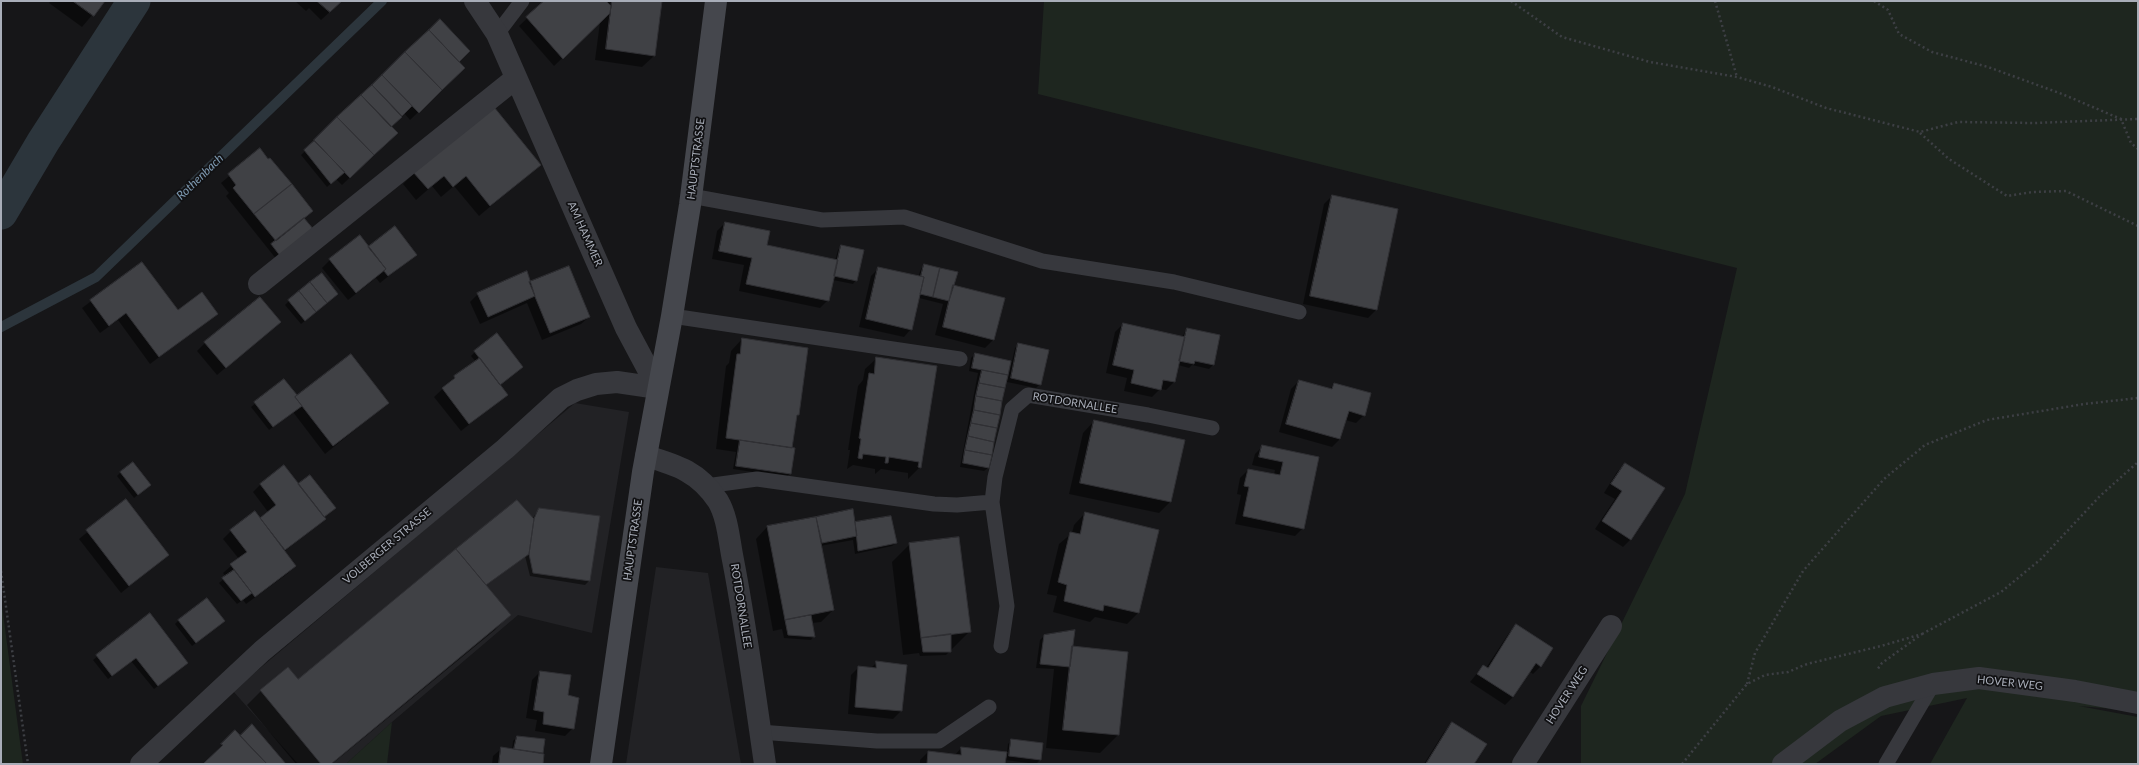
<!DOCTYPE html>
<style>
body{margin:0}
#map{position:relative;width:2139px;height:765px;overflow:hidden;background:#161618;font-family:Lato,sans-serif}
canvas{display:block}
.frame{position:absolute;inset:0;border:2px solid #a8adb8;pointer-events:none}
</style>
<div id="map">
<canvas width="2139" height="765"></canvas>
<div class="frame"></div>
</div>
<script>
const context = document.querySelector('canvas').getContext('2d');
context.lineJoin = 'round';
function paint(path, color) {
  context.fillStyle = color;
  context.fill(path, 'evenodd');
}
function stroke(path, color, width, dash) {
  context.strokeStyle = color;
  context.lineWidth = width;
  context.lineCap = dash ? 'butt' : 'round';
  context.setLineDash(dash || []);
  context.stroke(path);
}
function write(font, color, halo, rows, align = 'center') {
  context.font = font + ' Lato,sans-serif';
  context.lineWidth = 3.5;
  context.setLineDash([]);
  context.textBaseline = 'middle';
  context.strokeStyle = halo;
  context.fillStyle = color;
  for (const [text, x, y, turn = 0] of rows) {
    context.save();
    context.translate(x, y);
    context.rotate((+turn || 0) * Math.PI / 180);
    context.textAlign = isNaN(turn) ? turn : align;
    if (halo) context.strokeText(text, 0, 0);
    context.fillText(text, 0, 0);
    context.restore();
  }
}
paint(new Path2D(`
 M575 403 629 412 592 633 518 615 392 722 346 764H298L233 691Z
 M656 567 708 573 741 764H626Z`), '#222225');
paint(new Path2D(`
 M1044 1H2138V711L2079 706 2138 717V764H1930L1967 698 1881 716 1815 764H1581V706L1685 494 1737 268 1038 94Z
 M1 598 22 757 23 764H1Z
 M392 722 387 764H346Z`), '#1e261f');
paint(new Path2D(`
 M51 1H104L82 27 49 3Z
 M295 1H342L321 20 309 8 306 11Z
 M545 1H661L654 56 642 67 595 60 600 22 554 66 519 26Z
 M440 21 458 62 464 68 410 120 404 113 390 127 388 141 342 185 336 179 327 187 301 155Z
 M260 150 312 211 304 219 277 260 226 196 229 193 221 183Z
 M540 165 479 216 454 186 441 197 432 186 416 200 403 184 414 173Z
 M1332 196 1397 210 1376 310 1368 318 1303 304 1324 204Z
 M725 223 766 246 835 261 838 250 842 246 856 280 853 284 833 280 828 300 820 308 739 291 744 265 712 259 717 231Z
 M368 248 416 254 380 283 376 278 348 300 322 268 330 260Z
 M142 263 178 311 217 314 150 364 118 320 100 333 82 308Z
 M924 265 953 286 993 340 985 348 935 335 943 304 919 298 911 329 904 337 859 327 871 276 879 268 918 277 921 269Z
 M531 283 589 317 581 324 542 340 527 303 480 324 470 302 478 294Z
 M333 298 301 324 285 305 289 301Z
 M280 322 217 375 197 351 205 343Z
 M1123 324 1182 337 1187 329 1219 336 1213 365 1209 369 1192 365 1189 368 1178 365 1174 382 1166 390 1160 389 1152 397 1124 391 1127 378 1106 373 1115 332Z
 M742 339 799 415 796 417 791 448 790 474 786 477 733 469 736 452 716 449 726 366 729 363 731 351Z
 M1019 344 1040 384 1036 388 1007 382 1015 348Z
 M475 352 522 367 499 385 506 395 461 431 434 397 455 377 476 362 471 356Z
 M975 354 1009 361 988 468 984 471 960 467 978 373 969 371 971 358Z
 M877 358 936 367 920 467 908 479V473L881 469 875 474V469L853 465 847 469 850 450H848L858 386 863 380 865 369Z
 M284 380 297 397 388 403 325 454 293 412 269 430 251 407Z
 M1299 381 1330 389 1334 385 1364 415 1356 423 1345 420 1340 439 1332 447 1279 432 1291 389Z
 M1094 421 1183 441 1170 502 1159 513 1069 494 1083 433Z
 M1263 446 1318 458 1303 528 1295 536 1235 524 1241 495 1237 494 1240 478 1248 470 1274 475 1275 470 1252 465 1255 454Z
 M1625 464 1631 539 1623 547 1595 529 1615 499 1604 493 1617 472Z
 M121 472 146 488 134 498 117 476Z
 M261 484 324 519 285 551 295 566 287 574 246 604 243 600 237 604 219 583 226 577 223 573 239 559 223 539 231 531 259 519 268 512 253 492Z
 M125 501 168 555 121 593 79 539Z
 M539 509 598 517 589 581 585 585 530 576 525 556 485 586 509 615 495 630 332 764H296L247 705 261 691 298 681 532 519Z
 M1085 513 1158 531 1138 613 1127 624 1095 617 1090 622 1053 612 1057 596 1047 594 1059 544 1072 533 1074 525Z
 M890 517 896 543 892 546 855 554 853 540 820 546 833 610 821 622 812 623 814 636 811 640 784 638 782 629 773 631 756 539 767 527 816 518 854 524Z
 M910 544 970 631 946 655 920 656 919 653 903 655 892 562Z
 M150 614 183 667 154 689 131 661 108 679 93 660Z
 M179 620 220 624 192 646 175 624Z
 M1516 626 1541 666 1533 674 1529 671 1513 697 1505 705 1470 682 1483 666 1486 668 1509 633Z
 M1044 636 1071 647 1118 735 1100 753 1046 748 1054 669 1036 668 1040 640Z
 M877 662 906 666 901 711 893 719 848 714 851 675 859 667 870 669Z
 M540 672 573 728 565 736 535 731 537 720 526 718 532 680Z
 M1452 724 1473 764H1424L1444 732Z
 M235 732 240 737 284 764H204Z
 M517 737 544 740 541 754 542 764H492L493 756 501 749 512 750 513 741Z
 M1012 740 1040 760 1036 764 1005 760 1004 764H920V760L928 752 955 755 961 748 1007 753 1008 744Z`), '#0007');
stroke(new Path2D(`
 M1 327 96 277 382 1`), '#2c353c', 10);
stroke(new Path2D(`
 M1 213 43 142 134 1`), '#2c353c', 33);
const building = new Path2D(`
 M73 1H105L94 16Z
 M317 1H342L330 12Z
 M544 1H606L611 6 610 13 563 59 526 17Z
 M612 1H662L655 56 606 49Z
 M440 19 470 51 459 62 429 30Z
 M429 30 465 68 442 90 405 52Z
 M405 52 442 90 419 113 382 75Z
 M382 75 412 106 402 116 372 85Z
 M372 85 402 117 391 127 361 95Z
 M361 95 398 133 374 155 337 117Z
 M494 107 541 165 490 206 466 176 453 187 444 176 428 189 413 172Z
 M337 117 374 155 350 178 314 140Z
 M314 141 345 172 331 184 304 150Z
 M260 148 268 159 270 158 292 184 254 214 233 188 236 185 228 174Z
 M292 184 313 211 276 241 254 214Z
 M1332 195 1398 209 1377 310 1310 296Z
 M304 218 314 230 281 257 271 244Z
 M725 222 770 231 767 245 838 260 829 301 746 284 752 258 719 251Z
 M395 226 417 255 388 276 384 271 386 269 368 247Z
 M360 235 386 269 356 293 329 259Z
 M841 245 864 250 857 281 834 276Z
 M142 262 178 310 202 292 218 314 159 357 126 313 109 326 90 300Z
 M924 264 940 268 933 297 920 294 924 277 921 276Z
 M569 266 590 317 550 333 529 282Z
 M878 267 924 277 912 330 866 319Z
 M940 268 958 272 949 301 933 297Z
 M527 271 535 296 488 317 477 293Z
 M322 273 338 294 327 303 310 282Z
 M310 282 327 303 316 312 299 291Z
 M953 285 1005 298 994 340 943 327Z
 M299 291 316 312 305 321 288 300Z
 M260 297 281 322 226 368 204 342Z
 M1123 323 1185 337 1175 382 1163 380 1161 390 1131 383 1134 370 1113 365Z
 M1187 328 1220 335 1214 365 1195 361 1194 364 1179 361Z
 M497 333 523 367 500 385 474 351Z
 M742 338 808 348 799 415H797L792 448 726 438 737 354H740Z
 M1018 343 1049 350 1041 385 1011 378Z
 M975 353 1011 361 1008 375 972 368Z
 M351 354 389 403 333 446 295 397Z
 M876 357 937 366 921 468 918 467 919 462 889 457 888 463H885L886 457 863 454 862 459 858 458 861 439 859 438 869 373 874 374Z
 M480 358 508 395 469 424 442 388 455 378 454 376Z
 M982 370 1008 375 1005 388 979 383Z
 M284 379 297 395 295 397 302 406 273 427 254 402Z
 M1299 380 1332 389 1334 383 1371 393 1365 416 1349 411 1340 439 1286 424Z
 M979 383 1005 388 1002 401 976 396Z
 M976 396 1002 401 1000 415 974 410Z
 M974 410 1000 415 997 428 971 423Z
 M1094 420 1185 440 1171 502 1080 483Z
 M971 423 997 428 994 442 968 436Z
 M968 436 994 442 992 455 965 450Z
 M740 440 795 448 791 474 736 466Z
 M1262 445 1319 457 1304 529 1243 516 1249 487 1244 486 1248 469 1280 475 1283 462 1259 457Z
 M965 450 992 455 989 468 963 463Z
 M133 462 151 485 138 495 120 472Z
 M1625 463 1665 488 1631 540 1602 521 1622 491 1611 484Z
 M284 465 326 519 285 550 260 518 276 505 260 484Z
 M310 475 336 508 324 517 298 484Z
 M126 499 169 555 129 586 86 530Z
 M517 500 534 519 529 554 486 585 456 549Z
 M539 508 600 516 590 581 533 573 529 554 534 519Z
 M853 509 857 536 822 543 816 517Z
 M255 511 296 566 255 597 230 564 247 552 230 530Z
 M1085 512 1159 530 1139 613 1104 605 1103 611 1064 601 1067 585 1058 582 1070 532 1080 534Z
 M891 516 897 543 858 551 855 522Z
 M816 517 834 610 785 620 767 526Z
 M959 537 971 632 921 638 909 543Z
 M456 549 511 615 331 764H321L260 690 288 667 298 679Z
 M234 570 252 593 241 601 222 578Z
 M207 598 225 621 196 643 178 620Z
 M150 613 188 663 158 686 136 658 112 676 96 655Z
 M811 615 815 637 788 635 785 620Z
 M1516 624 1553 648 1541 667 1536 663 1513 697 1477 674 1483 665 1488 668Z
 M1075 630 1070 667 1040 664 1044 635Z
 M951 634V652H923L921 638Z
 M1072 646 1128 652 1119 735 1063 730Z
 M876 661 907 665 902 711 855 707 858 666 876 668Z
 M540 671 571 675 568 695 579 698 574 729 543 724 544 712 534 710Z
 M1452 722 1487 744 1474 764H1426Z
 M252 724 286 764H267L240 736Z
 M235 730 267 764H203L223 745 221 744Z
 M517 736 545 739 543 753 514 749Z
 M1011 739 1043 743 1041 760 1009 756Z
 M501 747 544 754 543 764H499Z
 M961 747 1007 752 1005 764H927L928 751 961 755Z`);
paint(building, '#404145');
stroke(building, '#303034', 1);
stroke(new Path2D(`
 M1511 1 1562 37 1650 62 1737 77 1772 87 1826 108 1920 132 1958 122 2034 123 2138 119
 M1715 1 1737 77
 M1874 1 1888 10 1899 34 1932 52 1988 67 2062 94 2121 119 2131 143 2138 149
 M1920 133 1949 159 2007 196 2033 192 2066 191 2138 226
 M1 571 28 764
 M1922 634 2001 592 2041 559 2100 496 2138 462
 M1747 684 1755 653 1803 571 1884 479 1925 445 1987 420 2084 404 2138 398
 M1682 764 1747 684 1765 675 1788 672 1807 664 1881 646 1922 634 1882 663 1877 670`), '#3d3f44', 2.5, [2, 3]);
stroke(new Path2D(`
 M497 34 522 1
 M691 196 822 220 904 217 1042 261 1174 282 1299 312
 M672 316 960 359
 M706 486 757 479 934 504 957 505 992 502 995 477 1012 409 1028 395 1148 415 1212 428
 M992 502 1007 606 1001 646
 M760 732 877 741H939L989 707
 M1886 764 1933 684`), '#37383d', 15);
stroke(new Path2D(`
 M475 1 497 34 626 328 658 388
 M259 284 516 78
 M646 456C677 465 699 472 718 501 728 518 729 541 733 560 746 627 755 696 765 764
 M141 764 262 651 505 449 561 398 577 390 596 384 617 382 658 388
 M1523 764 1611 626
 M1783 764 1840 721 1885 697 1933 684 1979 678 2075 691 2138 703`), '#37383d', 22);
stroke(new Path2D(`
 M601 764 643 472 672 316 690 205 716 1`), '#45474d', 22);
write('11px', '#a8adb8', '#111113', [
 ["HAUPTSTRASSE",696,159,-83],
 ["AM HAMMER",585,234,66],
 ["ROTDORNALLEE",1075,403,9],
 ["HAUPTSTRASSE",633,540,-82],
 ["VOLBERGER STRASSE",387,546,-40],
 ["ROTDORNALLEE",741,606,81],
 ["HOVER WEG",2010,683,6],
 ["HOVER WEG",1567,695,-57]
]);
write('italic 12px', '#7f9bb3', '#111113', [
 ["Rothenbach",200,177,-44]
]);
</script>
